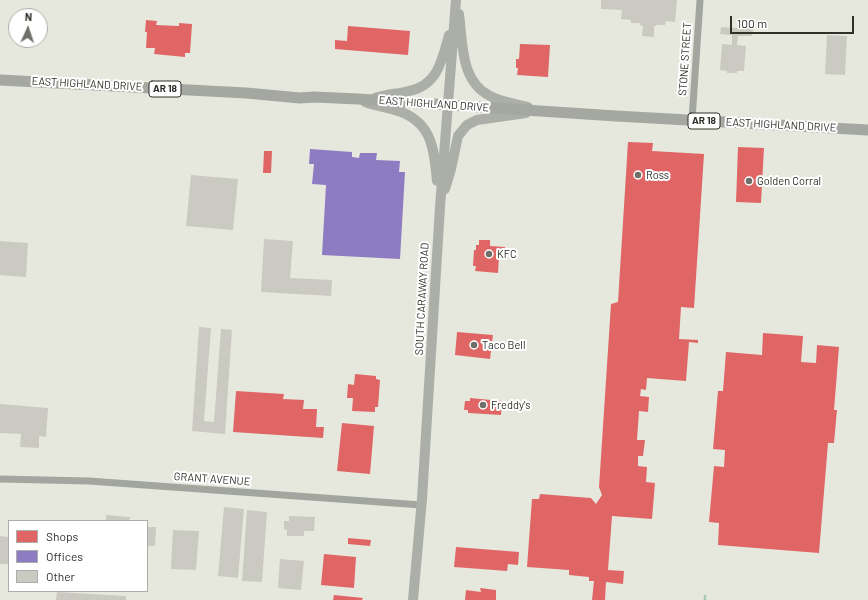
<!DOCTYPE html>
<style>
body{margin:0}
#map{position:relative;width:868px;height:600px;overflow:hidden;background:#e6e8de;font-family:Barlow,sans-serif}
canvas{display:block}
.legend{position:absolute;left:8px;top:520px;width:140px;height:72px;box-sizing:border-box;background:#fff;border:1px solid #acacaa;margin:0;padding:5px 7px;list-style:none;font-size:12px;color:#2f302a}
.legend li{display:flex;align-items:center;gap:8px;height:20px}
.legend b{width:20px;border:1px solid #acacaa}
.north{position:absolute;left:8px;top:8px;width:40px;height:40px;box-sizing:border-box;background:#fff;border:1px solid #acacaa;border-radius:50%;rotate:3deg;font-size:11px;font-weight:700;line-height:16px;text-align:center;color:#2f302a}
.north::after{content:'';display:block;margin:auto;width:14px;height:18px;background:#6f7069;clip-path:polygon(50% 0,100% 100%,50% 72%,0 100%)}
.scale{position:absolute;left:730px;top:16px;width:124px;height:18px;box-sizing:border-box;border:2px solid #2f302a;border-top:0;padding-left:5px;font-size:12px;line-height:14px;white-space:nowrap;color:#2f302a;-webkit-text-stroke:3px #fff;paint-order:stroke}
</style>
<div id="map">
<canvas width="868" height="600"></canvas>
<ul class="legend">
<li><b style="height:11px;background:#e06666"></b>Shops</li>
<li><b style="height:11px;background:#8e7cc3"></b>Offices</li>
<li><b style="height:11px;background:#cacac2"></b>Other</li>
</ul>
<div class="north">N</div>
<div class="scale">100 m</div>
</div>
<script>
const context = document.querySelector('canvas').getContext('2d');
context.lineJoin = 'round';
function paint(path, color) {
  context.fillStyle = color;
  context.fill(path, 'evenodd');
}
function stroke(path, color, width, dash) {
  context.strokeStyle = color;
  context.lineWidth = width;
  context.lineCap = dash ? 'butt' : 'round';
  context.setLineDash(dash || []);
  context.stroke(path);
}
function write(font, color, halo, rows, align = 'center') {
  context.font = font + ' Barlow,sans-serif';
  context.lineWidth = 4;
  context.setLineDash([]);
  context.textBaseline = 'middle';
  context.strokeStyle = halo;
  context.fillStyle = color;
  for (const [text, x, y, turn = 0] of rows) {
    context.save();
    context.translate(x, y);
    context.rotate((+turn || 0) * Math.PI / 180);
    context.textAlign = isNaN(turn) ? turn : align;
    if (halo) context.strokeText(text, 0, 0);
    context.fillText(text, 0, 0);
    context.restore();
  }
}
paint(new Path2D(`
 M146 20 157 21 156 25 179 26V23L192 24 190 53H185V57L154 54 155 48H146L147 32H145Z
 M348 26 410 31 408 55 335 49V40L347 41Z
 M520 44 550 45 548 77 517 75 518 68H516V59H519Z
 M628 142 653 143 652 151 704 154 694 308 681 307 679 339 698 340V343L689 342 686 381 647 378 646 390 641 389 640 396 649 397 648 412 639 411 637 440H645L643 456H638V466L647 467 646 482 655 483 652 519 612 516 608 570 624 571 623 584 606 582 605 600H592L594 581H589V577L569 575V570L527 567 532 499H539L540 494 591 498 596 504 602 495 599 487 611 304 618 302Z
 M738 147 764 148 761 203 736 202Z
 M264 151H272L271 173H263Z
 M479 240H490V246L505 247 504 258 499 257 498 273 475 271 476 266H473L474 250H476V245H479Z
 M457 332 493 335 490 359 455 355Z
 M763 333 803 336 801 362 816 363 817 345 839 347 834 410H837L834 443H828L819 553 718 545 719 523 709 522 714 466 724 467 725 450 713 449 718 391H723L726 352 762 355Z
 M355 374 376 376V379L380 380 378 407H375V412L352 411 353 398H347L348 384 354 385Z
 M236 391 284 394 283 399 304 400 303 409H317L316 427H324L323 438 233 432Z
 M470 398 502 401 501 415 468 413V410H464L465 401H470Z
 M342 423 374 426 370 474 337 471Z
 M348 538 371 540 370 546 348 544Z
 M456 547 519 552 518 565 508 564 507 571 454 567Z
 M324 554 356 557 354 588 321 585Z
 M480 588 496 590V600H465L466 590 481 592Z
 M334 595 363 598 362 600H333Z`), '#e06666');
paint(new Path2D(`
 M310 149 352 152V157L359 158 360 153H377L376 160 400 161 399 172H405L400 259 322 255 326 185 312 184 314 164H309Z`), '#8e7cc3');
stroke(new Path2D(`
 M705 600V596`), '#a9c9b2', 2.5);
paint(new Path2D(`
 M601 0H677L675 22 666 21 665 25H656V26H654V37L642 36 643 26 640 25V23H631V20L621 19 622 10 601 9Z
 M721 27 753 29 752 36H738L737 45 746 46 744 71H737V73H727V71L720 70 722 44 732 45V35L720 34Z
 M827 35 847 36 845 75 825 74Z
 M191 175 238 179 233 230 186 226Z
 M264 239 293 241 290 278 332 280 331 296 261 292Z
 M0 241 28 243 26 277 0 275Z
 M199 327 211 328 204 421 214 422 221 329 232 330 225 434 192 431Z
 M0 404 48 408 46 437 39 436V448L20 447 21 434 0 433Z
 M224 507 244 509 238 578 218 576Z
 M247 510 267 512 262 582 242 581Z
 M106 515 130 517 129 521H106Z
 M289 516 315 517 314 531H304V536H287V530L284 529V521H289Z
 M147 527H156L155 546H147Z
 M173 530 199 531 196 570 171 569Z
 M0 536 9 537V564H0Z
 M280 559 304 561 301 590 278 588Z
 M57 592 126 596V600H56Z`), '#cacac2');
stroke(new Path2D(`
 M692 120 700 0
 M0 479 89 481 421 505`), '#a2a69f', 7);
stroke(new Path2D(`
 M459 14C463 43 460 81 490 96 501 102 516 104 528 107
 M375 98C386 94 398 94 409 91 438 85 442 60 449 35
 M365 102C376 106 389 108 401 112 433 124 434 151 437 181
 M445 189 451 169 458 136 467 125 477 120 526 113
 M413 600 422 499 440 207 456 0`), '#abafa7', 10);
stroke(new Path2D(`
 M0 80 246 93 300 98 314 97 358 99 616 116 868 130`), '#a5a8a0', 11);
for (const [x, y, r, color] of [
 [638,175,4,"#6f7069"],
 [749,181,4,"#6f7069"],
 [489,254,4,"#6f7069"],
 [474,345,4,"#6f7069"],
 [483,405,4,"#6f7069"]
]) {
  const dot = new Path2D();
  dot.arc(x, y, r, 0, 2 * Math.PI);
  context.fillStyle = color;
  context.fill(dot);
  stroke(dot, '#fff', 1.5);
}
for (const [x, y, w] of [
 [165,89,32],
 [704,121,32]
]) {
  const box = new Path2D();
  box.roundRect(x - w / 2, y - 8, w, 16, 3);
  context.fillStyle = '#fff';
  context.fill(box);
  stroke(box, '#2f302a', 1);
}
write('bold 10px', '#2f302a', null, [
 ["AR 18",165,89],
 ["AR 18",704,121]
]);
write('11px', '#2f302a', '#fff', [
 ["STONE STREET",685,59,-86],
 ["EAST HIGHLAND DRIVE",87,84,3],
 ["EAST HIGHLAND DRIVE",434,104,4],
 ["EAST HIGHLAND DRIVE",781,125,3],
 ["SOUTH CARAWAY ROAD",422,299,-87],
 ["GRANT AVENUE",212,479,4]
]);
write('11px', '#2f302a', '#fff', [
 ["Ross",646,175],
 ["Golden Corral",757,181],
 ["KFC",497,254],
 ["Taco Bell",482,345],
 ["Freddy's",491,405]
], 'left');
</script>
